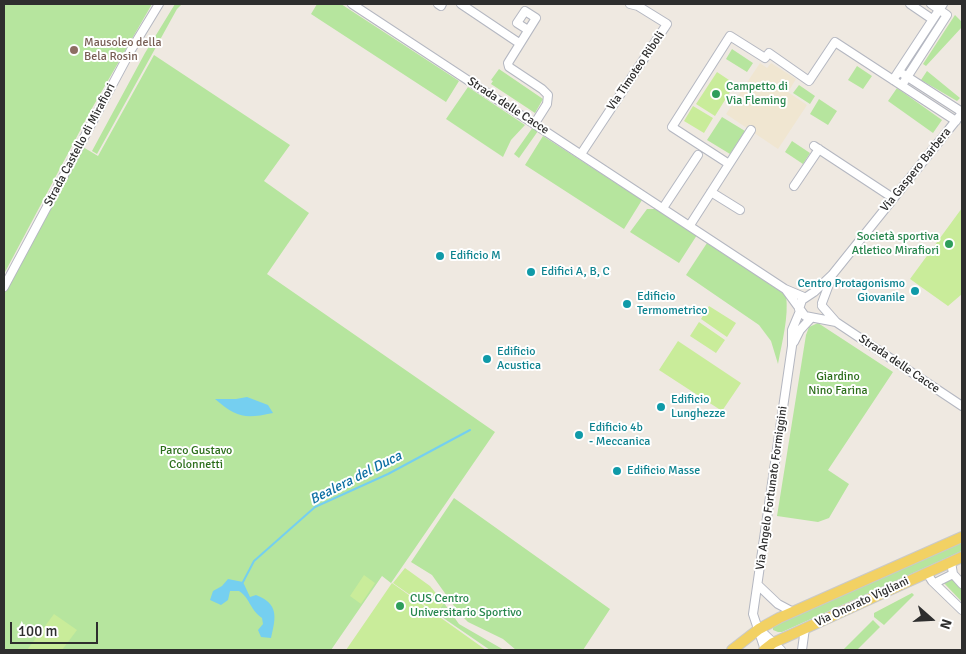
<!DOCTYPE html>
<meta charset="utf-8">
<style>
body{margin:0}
#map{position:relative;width:966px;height:654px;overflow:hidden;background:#efe9e1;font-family:Signika,sans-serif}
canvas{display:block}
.frame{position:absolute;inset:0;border:5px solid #2e2e2e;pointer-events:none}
.north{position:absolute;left:906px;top:594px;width:50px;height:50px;-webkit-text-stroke:4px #fff;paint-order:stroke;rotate:109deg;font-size:14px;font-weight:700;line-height:20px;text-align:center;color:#2e2e2e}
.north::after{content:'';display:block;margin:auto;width:18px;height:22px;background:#2e2e2e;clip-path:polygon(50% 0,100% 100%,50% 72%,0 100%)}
.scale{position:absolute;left:10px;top:622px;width:88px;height:22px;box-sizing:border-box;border:2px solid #2e2e2e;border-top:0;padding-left:6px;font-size:15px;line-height:18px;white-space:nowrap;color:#2e2e2e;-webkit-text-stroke:4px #fff;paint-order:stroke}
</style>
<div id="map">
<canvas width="966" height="654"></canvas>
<div class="frame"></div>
<div class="north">N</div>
<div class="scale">100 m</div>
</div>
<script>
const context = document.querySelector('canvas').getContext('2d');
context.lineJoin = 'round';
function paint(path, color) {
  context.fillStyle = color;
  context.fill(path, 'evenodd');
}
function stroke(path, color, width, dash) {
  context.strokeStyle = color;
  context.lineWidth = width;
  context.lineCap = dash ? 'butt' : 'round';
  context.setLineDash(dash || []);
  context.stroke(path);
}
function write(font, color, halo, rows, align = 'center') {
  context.font = font + ' Signika,sans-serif';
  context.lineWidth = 4;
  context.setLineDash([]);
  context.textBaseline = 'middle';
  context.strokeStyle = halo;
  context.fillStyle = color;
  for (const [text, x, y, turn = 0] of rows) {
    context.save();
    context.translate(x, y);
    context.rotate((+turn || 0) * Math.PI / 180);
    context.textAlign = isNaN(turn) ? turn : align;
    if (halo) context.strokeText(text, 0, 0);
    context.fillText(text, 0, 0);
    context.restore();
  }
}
paint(new Path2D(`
 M760 63 767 68 771 63 796 79 788 92 807 105 778 149 726 114Z`), '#f0e6d1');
paint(new Path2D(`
 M4 4H152L91 110 4 274Z
 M175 4H182L177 9 97 154 92 151 145 53Z
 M317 4H341L459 81 446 102 311 14Z
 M955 15 962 22V27L926 66 923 64Z
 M732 49 753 63 747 72 726 59Z
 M154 55 290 145 264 181 309 213 267 274 495 432 391 583 382 576 331 650H4V294L83 147 98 156Z
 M857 66 872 76 863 89 848 80Z
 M499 69 543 99 535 113 491 84 493 81 491 80Z
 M927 71 960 98 957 101 921 80Z
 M799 85 815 96 810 104 793 93Z
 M468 87 525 125 511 140 503 157 446 119Z
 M897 88 942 120 933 133 888 101Z
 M819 99 837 111 828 125 810 114Z
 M722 117 745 131 730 154 707 140Z
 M533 127 538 131 519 158 514 154Z
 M543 136 642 200 624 229 525 165Z
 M792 141 810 153 803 164 785 152Z
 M647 209H656L697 235 679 263 630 232Z
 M707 243 786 295C789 317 782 342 778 364L771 341 759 325 686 275Z
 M818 323 893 372 828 470 849 484 829 518 818 522 777 516 806 335 809 327Z
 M454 498 610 609 583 650H516L503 639 468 622 459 613 432 575 411 562Z
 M962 539V551L782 632H778L773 630V626Z
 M951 578 962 588V602L944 583Z
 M912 593 914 595 884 625 874 617V613Z
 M444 603 459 624 504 650H490L436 613Z
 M873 620 880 627 857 650H843Z`), '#b6e59e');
paint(new Path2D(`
 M717 72 735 84 715 116 696 104Z
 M693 106 713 118 704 133 684 121Z
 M962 208V294L948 306 910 279Z
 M709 306 736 323 727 337 701 319Z
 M699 322 725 340 716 353 690 336Z
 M678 341 741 383 722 411 659 370Z
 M405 568 430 586 444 603 436 613 393 583Z
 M364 575 375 583 361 604 350 596Z
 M392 583 486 650H346Z
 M54 614 77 630 62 650H27Z`), '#c9ec9a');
paint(new Path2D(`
 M247 397 268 405 273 413C245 419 237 418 215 399H236Z
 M228 579 243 582 250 597 256 595C279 604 276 617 271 638L261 637 258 630 263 624 262 618C249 609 251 599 239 591H230L228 600 221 605 210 600 213 591 222 586Z`), '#75cff0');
stroke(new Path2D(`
 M243 582 254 561 315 507 388 474 470 430`), '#75cff0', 2);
const minor = new Path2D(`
 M352 4 785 289 804 297
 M438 4 441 6 442 4
 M461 4 519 43
 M910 4 932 19
 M528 30 517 23 525 11 536 18 508 63 509 67 542 89 548 95 547 104 535 123
 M903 74 962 112
 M893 80 943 4
 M902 85 947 15 931 4
 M814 146 893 198
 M581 154 667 24 638 6 630 4
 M729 164 672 127 730 36 765 58 769 53 809 81 835 42 956 121
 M794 186 819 149
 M711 192 740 210
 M663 208 698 155
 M690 225 751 130
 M4 287 131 50 159 4
 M786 290 805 316 836 322
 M822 303 831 279
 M822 306 836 322 962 406
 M799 309 802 300 814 292 832 275 962 113
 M794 342 800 330 811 318
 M951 562 953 574 962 584
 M927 573 932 581 962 610
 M935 583 953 574
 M758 585 778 604 793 612
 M760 630 781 650
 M765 650 753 614 792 346V330L800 311
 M802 650 805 628`);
const major = new Path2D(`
 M732 650 759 629 779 618 962 537
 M764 650 773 643 962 557`);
stroke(minor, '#b4b7c1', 10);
stroke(major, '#c9c9c9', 12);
stroke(minor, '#fff', 8);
stroke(major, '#f2d163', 10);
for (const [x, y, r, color] of [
 [74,50,5,"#8d6e63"],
 [716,94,5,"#2e9e5b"],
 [949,244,5,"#2e9e5b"],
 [440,256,5,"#0f9aa8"],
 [531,272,5,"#0f9aa8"],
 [915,291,5,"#0f9aa8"],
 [627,304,5,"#0f9aa8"],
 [487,359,5,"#0f9aa8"],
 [661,407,5,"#0f9aa8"],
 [579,435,5,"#0f9aa8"],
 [617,471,5,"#0f9aa8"],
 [400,606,5,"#2e9e5b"]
]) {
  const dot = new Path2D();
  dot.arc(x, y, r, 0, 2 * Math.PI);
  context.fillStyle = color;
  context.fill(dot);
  stroke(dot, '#fff', 2);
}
write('12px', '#785e54', '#fff', [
 ["Mausoleo della",84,43],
 ["Bela Rosin",84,57]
], 'left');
write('12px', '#2e2e2e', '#fff', [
 ["Via Timoteo Riboli",636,71,-56],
 ["Strada delle Cacce",508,106,33],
 ["Strada Castello di Mirafiori",80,145,-62],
 ["Via Gaspero Barbera",916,170,-51],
 ["Strada delle Cacce",899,364,34],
 ["Via Angelo Fortunato Formiggini",772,488,-82],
 ["Via Onorato Vigliani",862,602,-25]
]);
write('12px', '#27864d', '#fff', [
 ["Campetto di",726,87],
 ["Via Fleming",726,101],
 ["Società sportiva",939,237,"right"],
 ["Atletico Mirafiori",939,251,"right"],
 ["CUS Centro",410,599],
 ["Universitario Sportivo",410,613]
], 'left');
write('12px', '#0d838f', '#fff', [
 ["Edificio M",450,256],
 ["Edifici A, B, C",541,272],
 ["Centro Protagonismo",905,284,"right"],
 ["Giovanile",905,298,"right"],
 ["Edificio",637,297],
 ["Termometrico",637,311],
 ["Edificio",497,352],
 ["Acustica",497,366],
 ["Edificio",671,400],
 ["Lunghezze",671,414],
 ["Edificio 4b",589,428],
 ["- Meccanica",589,442],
 ["Edificio Masse",627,471]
], 'left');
write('12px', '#2c6e1b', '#fff', [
 ["Giardino",838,377],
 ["Nino Farina",838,391],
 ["Parco Gustavo",196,451],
 ["Colonnetti",196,465]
]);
write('italic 14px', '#0d6fa3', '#fff', [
 ["Bealera del Duca",356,478,-27]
]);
</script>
